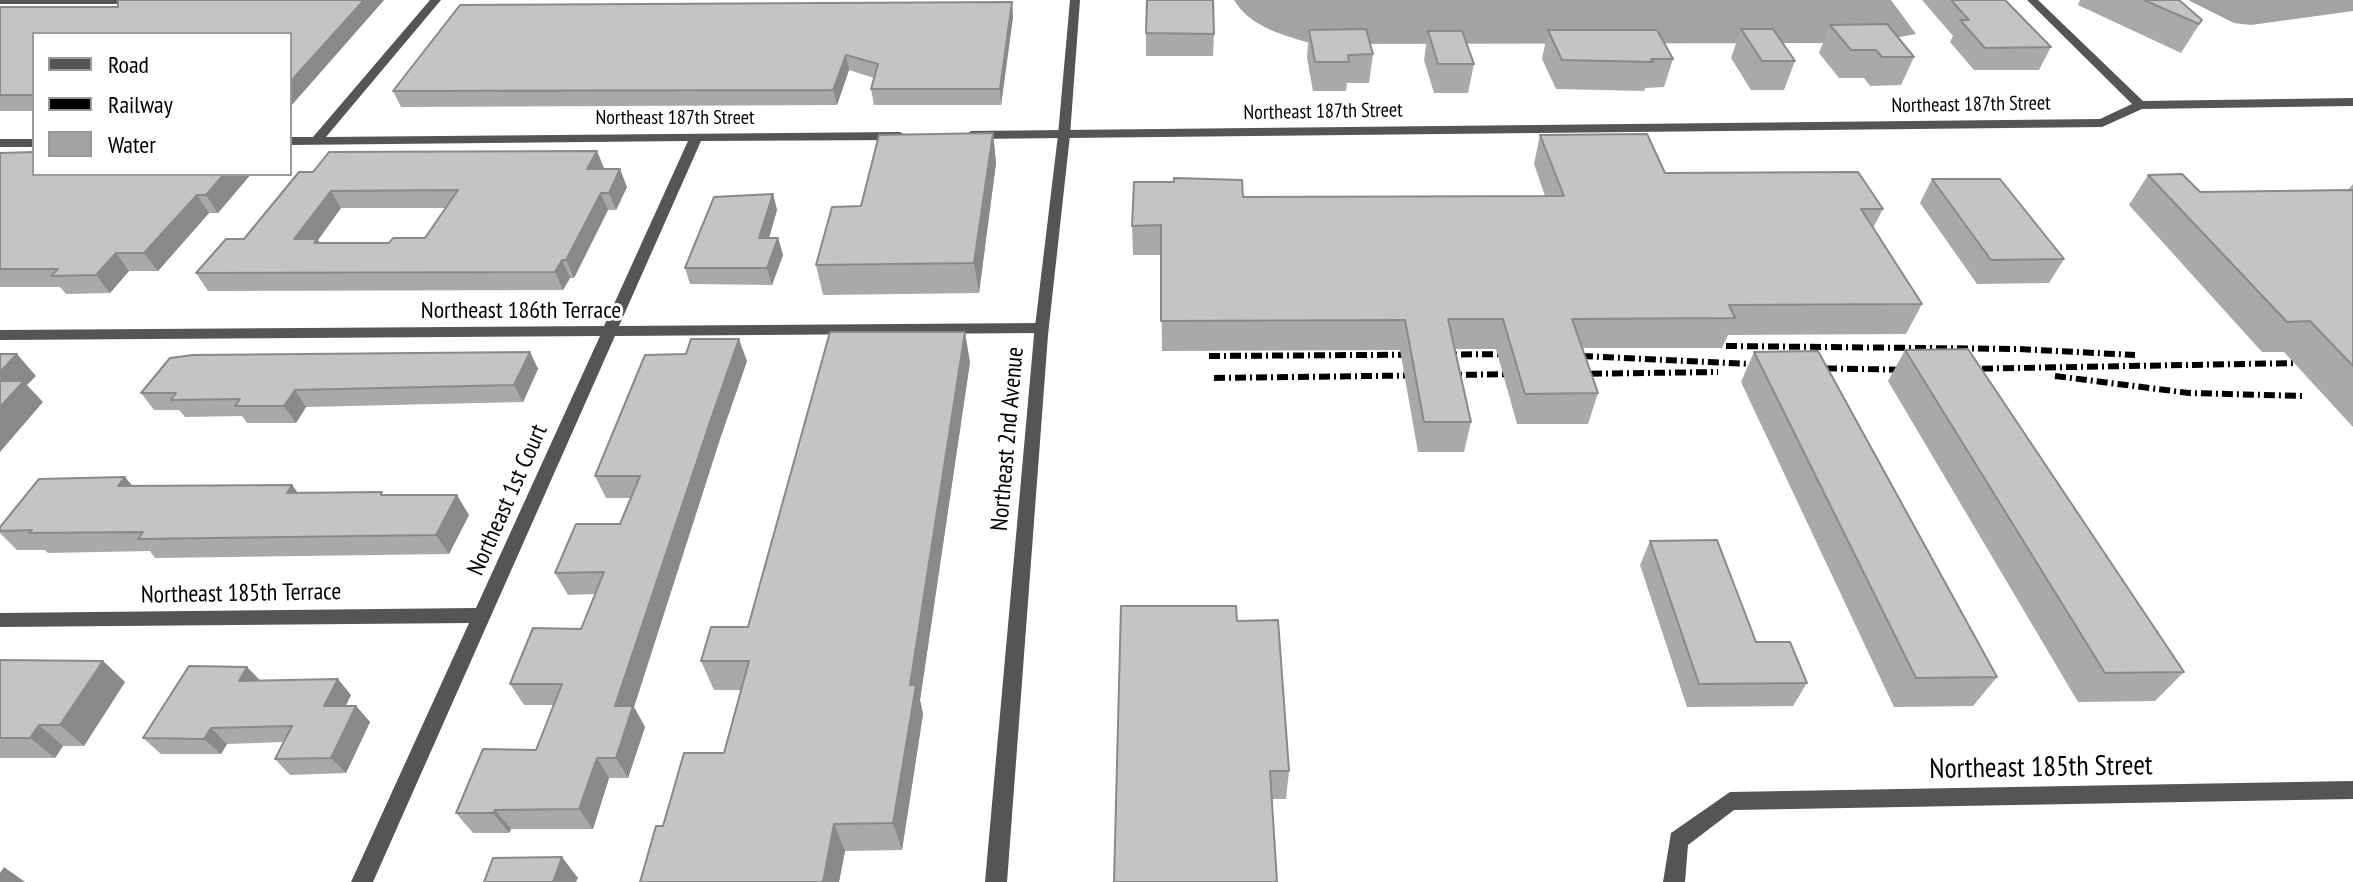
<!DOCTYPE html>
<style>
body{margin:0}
#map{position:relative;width:2353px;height:882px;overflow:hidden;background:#fff;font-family:"PT Sans Narrow",sans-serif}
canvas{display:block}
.legend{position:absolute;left:32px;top:32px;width:260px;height:144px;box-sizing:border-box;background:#fff;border:2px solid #999;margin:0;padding:10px 14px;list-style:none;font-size:24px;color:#000}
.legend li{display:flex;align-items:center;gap:16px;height:40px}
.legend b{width:40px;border:2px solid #999}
</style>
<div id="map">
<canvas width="2353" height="882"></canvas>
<ul class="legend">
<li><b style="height:10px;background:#555"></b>Road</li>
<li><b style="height:10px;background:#000"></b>Railway</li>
<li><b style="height:22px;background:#a3a3a3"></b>Water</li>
</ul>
</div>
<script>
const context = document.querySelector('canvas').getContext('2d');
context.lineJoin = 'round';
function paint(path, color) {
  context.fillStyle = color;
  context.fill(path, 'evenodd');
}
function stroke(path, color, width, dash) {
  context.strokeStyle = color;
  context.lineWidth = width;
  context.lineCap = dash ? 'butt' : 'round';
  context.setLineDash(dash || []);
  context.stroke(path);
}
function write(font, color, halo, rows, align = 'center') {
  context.font = font + ' "PT Sans Narrow",sans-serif';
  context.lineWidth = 6;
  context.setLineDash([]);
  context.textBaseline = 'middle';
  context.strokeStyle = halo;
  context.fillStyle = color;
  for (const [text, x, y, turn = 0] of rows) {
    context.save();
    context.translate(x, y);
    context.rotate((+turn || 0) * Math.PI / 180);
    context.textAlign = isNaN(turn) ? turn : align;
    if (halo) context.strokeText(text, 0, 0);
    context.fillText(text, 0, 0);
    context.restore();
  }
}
paint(new Path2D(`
 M1234 0H1891L1916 34 1867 43 1313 44C1284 35 1251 28 1234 0Z
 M2188 0H2353V11L2251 25 2234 23Z`), '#a3a3a3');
paint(new Path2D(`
 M430 0H441L326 137 900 132 906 136 900 140 701 141 619 326 1041 323 1048 328 1041 333 615 336 373 882H351L469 623 0 627V613L476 608 600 336 0 340V330L604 326 688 141 290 145V137H313Z
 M2027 0H2038L2143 101 2353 98V106L2142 109 2102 127 971 139 965 135 971 131 2100 119 2132 104Z
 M0 139H34V147H0Z`), '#555');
paint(new Path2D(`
 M0 0H143V1L138 4H0Z
 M1070 0H1080L1070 135 1048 335 1007 882H985L1034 335 1058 135Z
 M2353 781V799L1734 810 1688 845 1685 882H1663L1671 833 1730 792Z`), '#555');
stroke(new Path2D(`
 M1726 346 2018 349 2135 355
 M1561 355 1773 365
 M1209 356 1521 354
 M1805 368 1917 370
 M1961 369 2353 362
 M1570 374 1718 372
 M2055 376 2189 393 2305 396
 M1214 378 1526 374`), '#000', 6, [11, 4, 2, 4]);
paint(new Path2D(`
 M384 0 290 107V34H34V111H0V7H118Z
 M1922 0H2005L2051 47 2039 70H1974L1950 42 1953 36Z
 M2080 0H2179L2202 20 2181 53 2078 5Z
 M1012 2 1013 17 1001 105H874L871 89 874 78 849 70 837 105 401 107 393 91Z
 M1830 25 1914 57 1901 85 1870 86 1864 78H1839L1819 53Z
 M1741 29 1795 61 1784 90H1751L1731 58Z
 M1309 30 1373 54 1369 83H1347L1346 91H1313L1307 58Z
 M1548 30 1673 59 1664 87 1645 88 1644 91 1556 89 1542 59Z
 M1428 31 1474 64 1468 93H1434L1424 60Z
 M1146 33 1214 34 1213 56H1146Z
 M993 133 996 163 979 293 823 295 816 265 861 206Z
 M1540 135 1665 173 1883 209 1873 228 1922 304 1906 334 1728 335 1722 348H1582L1598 393 1588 424H1517L1496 349H1455L1471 422 1464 452H1418L1400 350 1162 351 1161 255H1133L1132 226 1243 197 1545 196 1534 164Z
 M597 151 603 169 627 187 616 210H608L574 278H570L563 290 208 291 196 273 244 239 313 172ZM341 208H446L425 238 389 243H320L318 240Z
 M0 153 34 174H251L218 213H209L158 271H129L110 293 66 294 60 287H0Z
 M2148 175 2200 192 2348 190 2353 184V427L2284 352H2262L2129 205Z
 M1932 179 2064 259 2049 283 1977 284 1920 203Z
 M773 194 777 210 769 238H778L783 255 772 285 690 284 685 268Z
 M1905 350 2184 672 2155 701 2078 702 1888 381Z
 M530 352 538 369 523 402 306 407 296 423H247L242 416 185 417 179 410H154L141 393Z
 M1754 352 1997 677 1973 706 1894 707 1741 382Z
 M747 361 720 439 634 707 645 727 628 778H609L593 829H511L509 833H473L456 813 536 750 553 705H524L510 684 581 629 595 594 568 595 555 573 620 524 631 498H606L595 476Z
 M970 362 920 700 923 714 902 850 845 851 839 882H640L663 826 724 753 741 690H714L701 661 748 627Z
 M292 485 298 493 385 495 469 515 449 554 155 558 150 551 48 553 45 550H17L0 533V527L133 486Z
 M1650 541 1756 642 1807 683 1793 706 1687 707 1640 565Z
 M1237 621 1289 771 1286 799H1271Z
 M0 660 103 661 125 682 84 746H63L55 758H0Z
 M247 667 260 680 351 695 345 706H356L370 722 346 773 290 775 275 759 284 742 227 744 221 754H161L143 738Z`), '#a9a9a9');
paint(new Path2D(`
 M364 0H384L290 107V82Z
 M1012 2 1013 17 1001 105 1000 89Z
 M846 55 849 70 837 105 833 90Z
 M993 133 996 163 979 293 974 263Z
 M597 151 604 168 594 187 587 169Z
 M620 169 627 187 616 210 609 193Z
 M224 174H251L218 213 206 195Z
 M331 191 341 208 318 240 328 257 294 239Z
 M601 193 608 210 574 278 566 260Z
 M773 194 777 210 764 255 759 238Z
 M197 195 209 213 158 271 144 253Z
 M778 238 783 255 772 285 767 268Z
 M116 253 129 271 110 293 96 275Z
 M562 260 570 278 563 290 555 272Z
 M965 332 970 362 920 700 923 714 902 850 893 823 910 685Z
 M739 339 747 361 720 439 634 707 645 727 628 778 616 758 615 706 712 416Z
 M530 352 538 369 523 402 514 385Z
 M17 354 36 376 27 385 43 402 0 452V372Z
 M295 390 306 407 296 423 284 406Z
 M125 477 142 497 118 486Z
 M292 485 306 504 287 493Z
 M457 495 469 515 449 554 436 535Z
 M103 661 125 682 84 746 60 725Z
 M247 667 262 683 239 681Z
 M338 679 351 695 338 722 324 706Z
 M356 706 370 722 346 773 331 758Z
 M39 725 63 746 55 758 30 738Z
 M211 728 227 744 221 754 204 739Z
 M597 758 609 778 593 829 579 809Z
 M495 810 511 829 509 833 493 813Z
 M834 824 845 851 839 882H823Z
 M562 857 578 878 576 882H553Z
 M4 867 25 882H0V873Z`), '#898989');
const building = new Path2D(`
 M118 0H364L290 82V34H34V95H0V7H118Z
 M1147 0H1213L1214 34 1146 33Z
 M1951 0H2005L2051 47 1985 48 1960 20H1969Z
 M2144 0H2179L2202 20 2199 24Z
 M1012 2 1000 89H871L878 64 846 55 833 90 393 91 460 5Z
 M1887 24 1914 57H1882L1876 50H1851L1830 25Z
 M1366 29 1373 54 1348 55 1349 62H1315L1309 30Z
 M1741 29H1773L1795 61H1762Z
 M1548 30H1657L1673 59H1651L1653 62 1562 60Z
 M1428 31H1462L1474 64H1438Z
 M993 133 974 263 816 265 832 207 861 206 879 135Z
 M1647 134 1665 173 1858 172 1883 209H1861L1922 304 1729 305 1735 318 1572 319 1598 393 1525 394 1503 319H1448L1471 422H1424L1405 320 1161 321V225L1132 226 1134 182H1174V178L1242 180 1243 197 1564 196 1540 135Z
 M597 151 587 169H620L609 193H601L566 260H562L555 272 196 273 226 239H244L299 172H313L329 152ZM458 190 425 238H393L389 243H314L317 239H294L331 191Z
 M34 152V174H224L206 195H197L144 253H116L96 275 51 276 58 269H0V153Z
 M2182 174 2200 192 2353 190V366L2310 321 2287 322 2148 175Z
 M1932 179H2000L2064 259 1991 260Z
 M773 194 759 238H778L767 268H685L714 197Z
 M830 332H965L910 685H916L893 823 834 824 823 882H640L656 826H663L684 753H724L749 661H701L711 627H748Z
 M691 339H739L712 416 615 706H633L616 758H597L579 809 495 810 493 813H456L483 749 536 750 562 684H510L533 628 581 629 604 572 555 573 576 524H620L640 476H595L645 355 686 354Z
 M1968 349 2184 672 2105 673 1905 350Z
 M1818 351 1997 677 1916 678 1754 352Z
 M530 352 514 385 295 390 284 406H235L240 399 171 400 176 393H141L170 358 193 355Z
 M0 354H17L0 372Z
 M0 381H24L0 407Z
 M125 477 118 486 292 485 287 493 382 492 381 495H457L436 535 138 539 143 532 29 533 32 530 0 531V527L39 479Z
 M1717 540 1756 642H1790L1807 683 1699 684 1650 541Z
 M1121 606H1236L1237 621 1278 620 1289 771H1270L1277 882H1114Z
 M0 660 103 661 60 725H39L30 738H0Z
 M189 666 247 667 239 681 338 679 324 706H356L331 758 275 759 292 726 211 728 204 739 143 738Z
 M562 857 553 882H484L493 858Z`);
paint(building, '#c4c4c4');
stroke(building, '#898989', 2);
write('20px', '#000', '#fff', [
 ["Northeast 187th Street",1971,105,-1],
 ["Northeast 187th Street",1323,112,-1],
 ["Northeast 187th Street",675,118]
]);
write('24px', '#000', '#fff', [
 ["Northeast 186th Terrace",521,311],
 ["Northeast 2nd Avenue",1008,439,-85],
 ["Northeast 1st Court",508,500,-66],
 ["Northeast 185th Terrace",241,594,-1]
]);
write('28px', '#000', '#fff', [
 ["Northeast 185th Street",2041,768,-1]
]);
</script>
